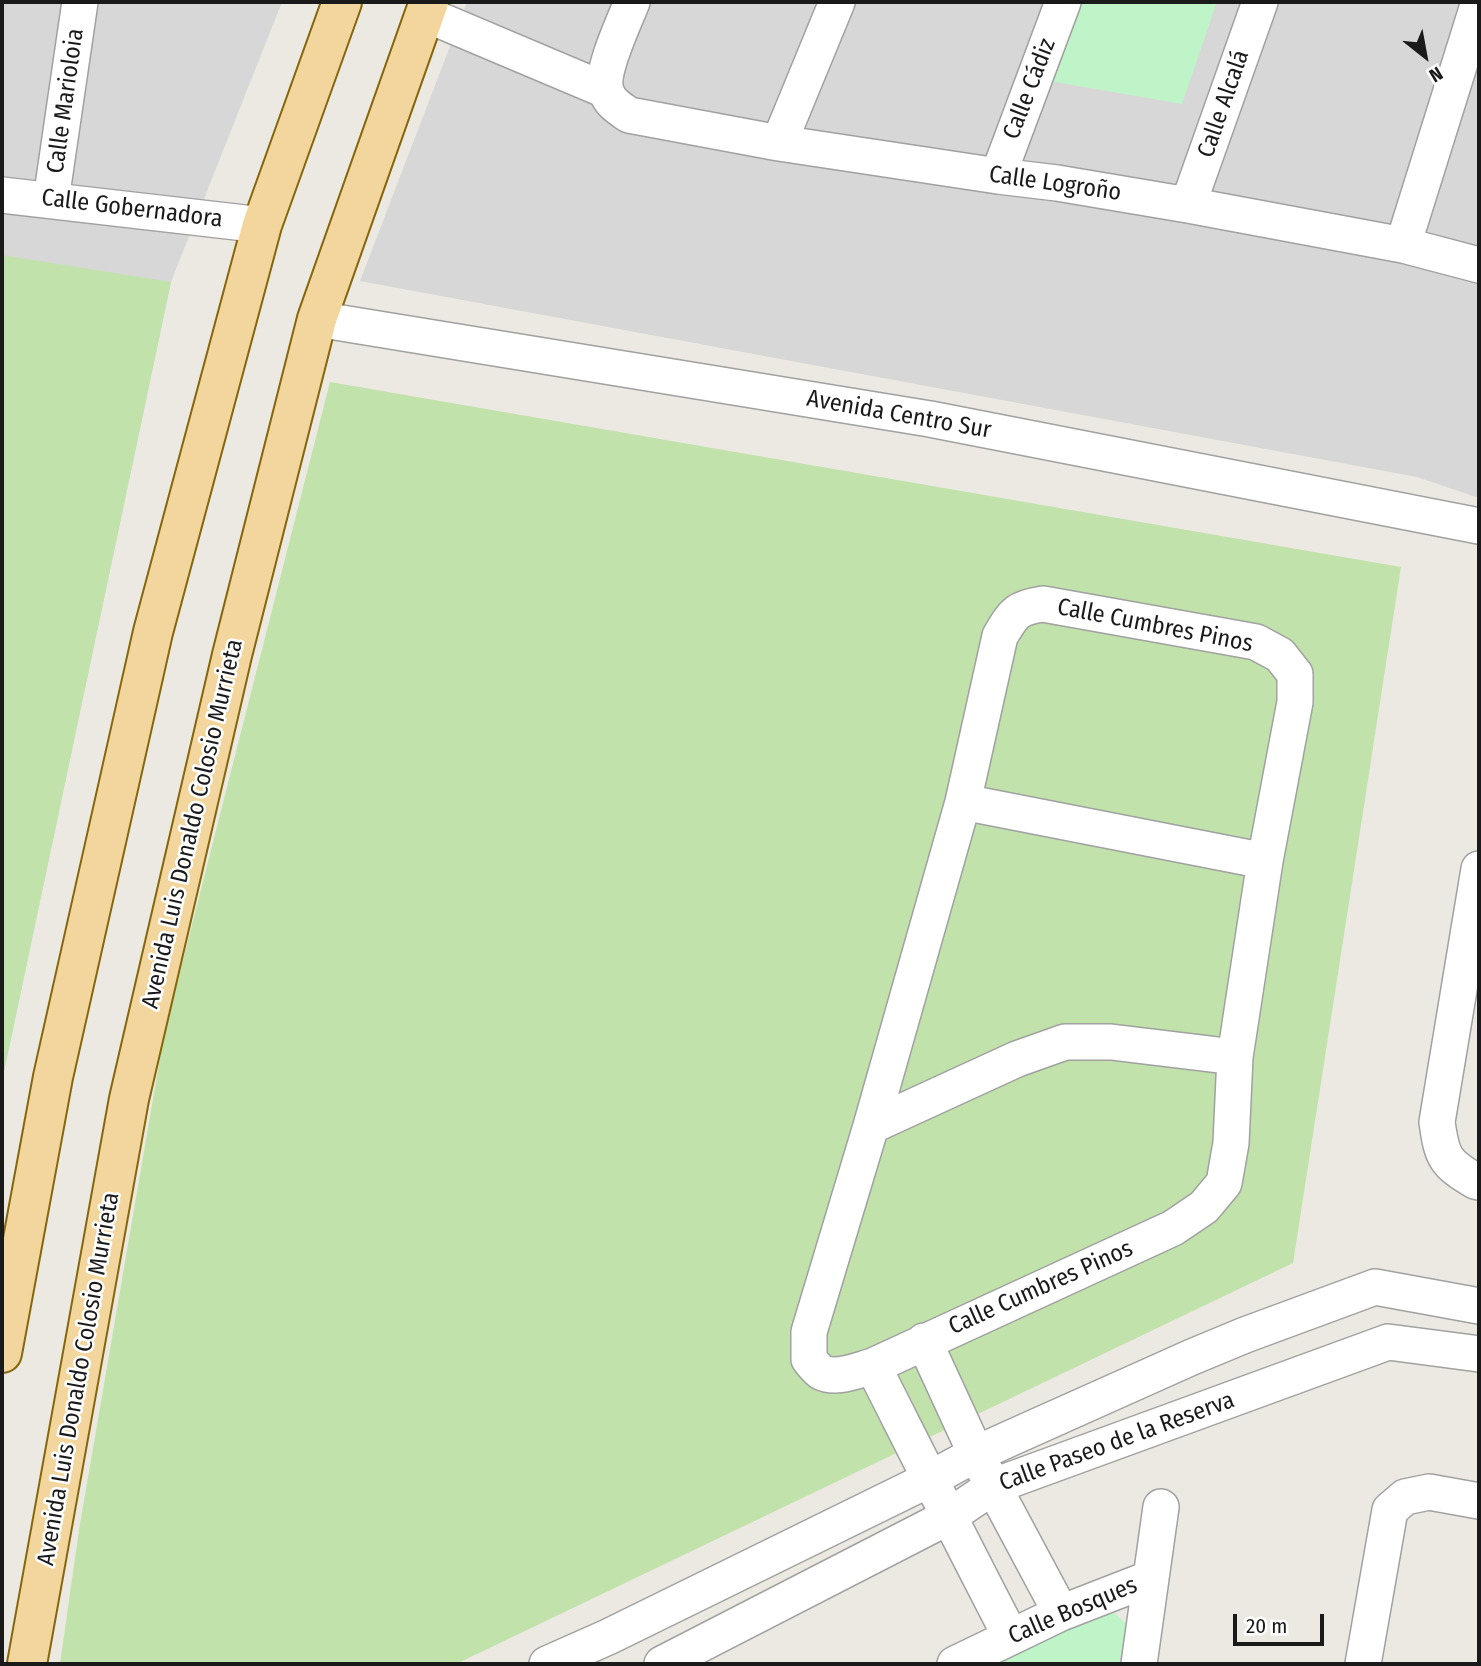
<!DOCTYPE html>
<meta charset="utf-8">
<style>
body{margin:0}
#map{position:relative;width:1481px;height:1666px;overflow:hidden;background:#ebe9e1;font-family:"Fira Sans Condensed",sans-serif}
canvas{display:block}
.frame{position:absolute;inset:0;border:4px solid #1a1a1a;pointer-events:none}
.north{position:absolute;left:1390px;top:21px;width:70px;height:70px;-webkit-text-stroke:5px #fff;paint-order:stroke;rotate:149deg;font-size:19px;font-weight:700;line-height:28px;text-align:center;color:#1a1a1a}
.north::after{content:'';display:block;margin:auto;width:24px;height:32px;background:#1a1a1a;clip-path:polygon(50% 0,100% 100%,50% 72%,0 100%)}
.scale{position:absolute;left:1233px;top:1614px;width:91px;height:32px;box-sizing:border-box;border:4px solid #1a1a1a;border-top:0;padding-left:9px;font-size:21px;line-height:24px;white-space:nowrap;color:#1a1a1a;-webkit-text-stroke:5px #fff;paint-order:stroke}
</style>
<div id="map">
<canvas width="1481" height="1666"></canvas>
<div class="frame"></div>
<div class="north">N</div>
<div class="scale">20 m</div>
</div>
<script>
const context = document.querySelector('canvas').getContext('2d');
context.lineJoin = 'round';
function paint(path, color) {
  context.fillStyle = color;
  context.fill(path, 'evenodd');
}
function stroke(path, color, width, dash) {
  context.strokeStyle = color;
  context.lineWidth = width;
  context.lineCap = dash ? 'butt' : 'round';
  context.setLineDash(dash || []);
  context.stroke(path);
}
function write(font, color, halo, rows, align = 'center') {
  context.font = font + ' "Fira Sans Condensed",sans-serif';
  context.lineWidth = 5;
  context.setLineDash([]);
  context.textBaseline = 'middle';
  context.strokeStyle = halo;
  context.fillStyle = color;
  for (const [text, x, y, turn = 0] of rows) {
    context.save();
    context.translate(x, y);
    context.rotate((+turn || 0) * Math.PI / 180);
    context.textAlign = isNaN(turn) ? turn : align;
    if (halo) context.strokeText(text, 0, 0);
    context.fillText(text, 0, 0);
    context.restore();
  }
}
paint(new Path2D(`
 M2 2H282L171 282 2 1081Z
 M467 2H1479V498L1417 477 360 281Z`), '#d8d7d7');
paint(new Path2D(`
 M2 255 171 282 2 1081Z
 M330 382 1401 567 1293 1263 456 1664H60L79 1530 164 1035Z`), '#c1e2aa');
paint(new Path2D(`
 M1074 2H1217L1182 104 1044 80Z
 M1109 1608 1132 1629 1125 1664H994Z`), '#bff3c8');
const minor = new Path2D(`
 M632 2C624 22 600 72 606 91 610 103 619 108 629 115L779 143 998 176 1057 183 1188 205 1403 245 1479 265
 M425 14 605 90
 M779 143 837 2
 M998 176 1063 2
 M2 195 262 225
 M51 200 80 2
 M1188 205 1260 2
 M1403 245 1479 2
 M317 319 930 419 1479 526
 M1043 604 1256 642 1280 655 1295 674V702L1265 861 1235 1057 1231 1143 1224 1183 1204 1207 1173 1228 873 1366C858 1370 836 1380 821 1372 817 1369 812 1363 809 1359V1332L871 1126 963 802 1000 636C1014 613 1016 608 1043 604Z
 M963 802 1265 861
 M1479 869 1437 1122C1442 1158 1445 1163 1475 1181L1479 1182
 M871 1126 1017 1059 1065 1042H1111L1235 1057
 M924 1341 976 1454 1061 1613
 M873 1366C919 1457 964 1547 1011 1637
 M547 1664 608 1637 930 1479 976 1454 1011 1438 1192 1357 1245 1335 1375 1287 1479 1306
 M662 1664 948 1517 994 1486 1388 1342 1479 1354
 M955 1664 1061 1613 1151 1578
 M1139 1664 1161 1507
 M1363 1664 1390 1510 1405 1497 1429 1492 1479 1501`);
const major = new Path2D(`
 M2 1353 53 1077 153 632 262 225 342 2
 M27 1664 129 1099 232 655 317 319 429 2`);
stroke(minor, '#a1a1a1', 38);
stroke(major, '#85660c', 42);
stroke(minor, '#fff', 35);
stroke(major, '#f3d59e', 38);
write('24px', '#1a1a1a', '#fff', [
 ["Calle Cádiz",1030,89,-69],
 ["Calle Marioloia",66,101,-82],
 ["Calle Alcalá",1224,104,-71],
 ["Calle Logroño",1055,184,8],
 ["Calle Gobernadora",132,209,7],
 ["Avenida Centro Sur",899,415,10],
 ["Calle Cumbres Pinos",1155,626,11],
 ["Avenida Luis Donaldo Colosio Murrieta",193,824,-77],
 ["Calle Cumbres Pinos",1041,1288,-24],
 ["Avenida Luis Donaldo Colosio Murrieta",79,1379,-80],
 ["Calle Paseo de la Reserva",1117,1442,-20],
 ["Calle Bosques",1073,1611,-23]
]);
</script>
